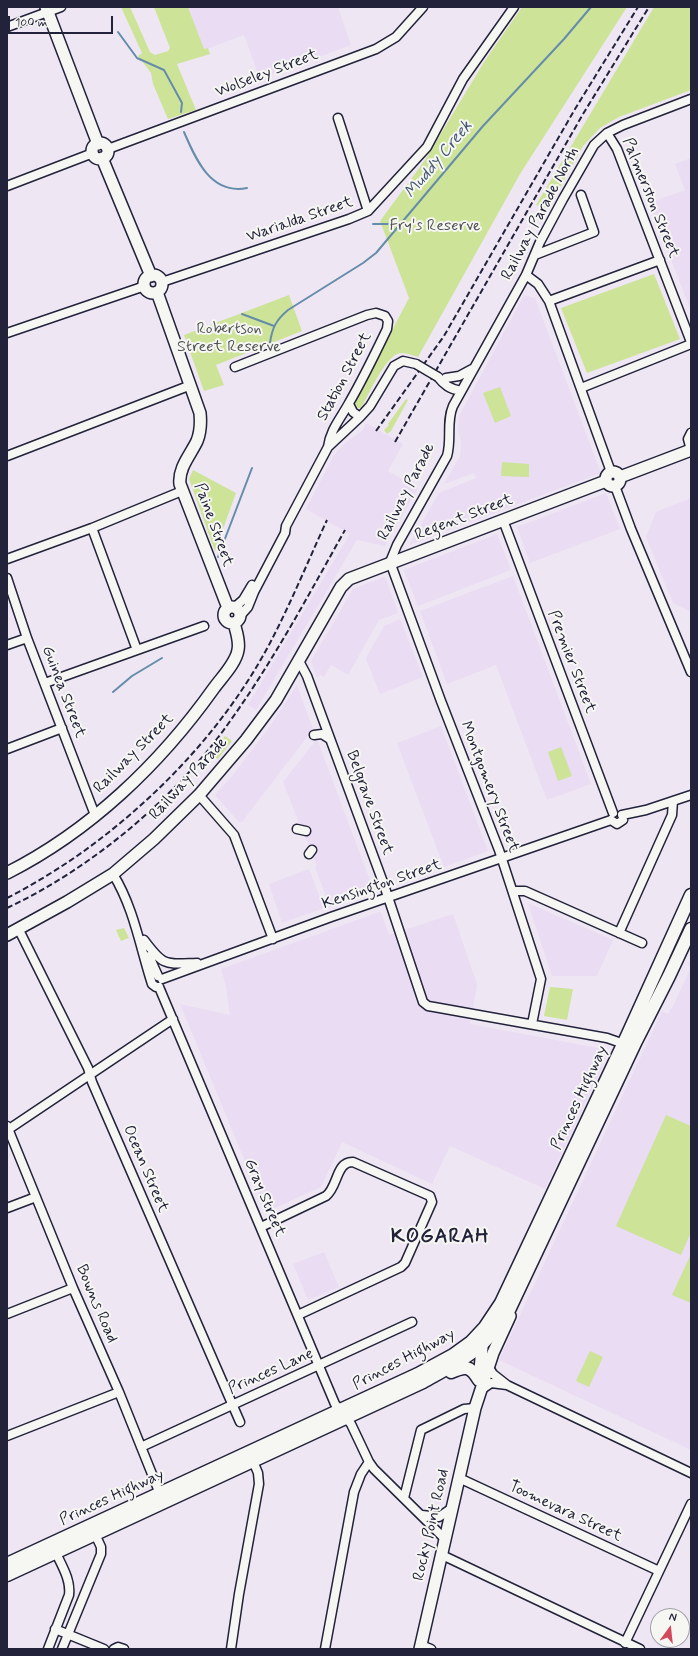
<!DOCTYPE html>
<style>
body{margin:0}
#map{position:relative;width:698px;height:1656px;overflow:hidden;background:#eee7f3;font-family:Mynerve,sans-serif}
canvas{display:block}
.frame{position:absolute;inset:0;border:8px solid #22223b;pointer-events:none}
.north{position:absolute;left:650px;top:1608px;width:40px;height:40px;box-sizing:border-box;background:#f6f6f2;border:1px solid #a1a1a9;border-radius:50%;rotate:15deg;font-size:11px;font-weight:700;line-height:16px;text-align:center;color:#22223b}
.north::after{content:'';display:block;margin:auto;width:14px;height:18px;background:#d1495b;clip-path:polygon(50% 0,100% 100%,50% 72%,0 100%)}
.scale{position:absolute;left:8px;top:16px;width:105px;height:18px;box-sizing:border-box;border:2px solid #22223b;border-top:0;padding-left:5px;font-size:12px;line-height:14px;white-space:nowrap;color:#22223b;-webkit-text-stroke:3px #f6f6f2;paint-order:stroke}
</style>
<div id="map">
<canvas width="698" height="1656"></canvas>
<div class="frame"></div>
<div class="north">N</div>
<div class="scale">100 m</div>
</div>
<script>
const context = document.querySelector('canvas').getContext('2d');
context.lineJoin = 'round';
function paint(path, color) {
  context.fillStyle = color;
  context.fill(path, 'evenodd');
}
function stroke(path, color, width, dash) {
  context.strokeStyle = color;
  context.lineWidth = width;
  context.lineCap = dash ? 'butt' : 'round';
  context.setLineDash(dash || []);
  context.stroke(path);
}
function write(font, color, halo, rows, align = 'center') {
  context.font = font + ' Mynerve,sans-serif';
  context.lineWidth = 4;
  context.setLineDash([]);
  context.textBaseline = 'middle';
  context.strokeStyle = halo;
  context.fillStyle = color;
  for (const [text, x, y, turn = 0] of rows) {
    context.save();
    context.translate(x, y);
    context.rotate((+turn || 0) * Math.PI / 180);
    context.textAlign = isNaN(turn) ? turn : align;
    if (halo) context.strokeText(text, 0, 0);
    context.fillText(text, 0, 0);
    context.restore();
  }
}
paint(new Path2D(`
 M188 7H338L351 45 260 79 244 35 204 50Z
 M691 158V311L649 203 685 190 675 164Z
 M528 296 535 298 601 473 409 545 439 493 476 478 474 473 444 484 460 456 461 448V440L458 432 459 416 523 297Z
 M366 423 403 444 388 471 418 488 385 546 357 540 256 710 248 705 350 534 306 509 334 455 344 444 363 430Z
 M606 493 620 529 530 563 517 527Z
 M691 498V612L673 603 646 537 656 512Z
 M497 534 511 570 418 606 404 570Z
 M513 576 591 784 547 800 496 665 447 684 420 611Z
 M384 577 386 578 398 613 379 620 348 675 331 665 324 677 320 675 317 678 311 661 353 589Z
 M400 619 423 677 380 694 366 659 367 656 384 626Z
 M297 685 313 729 242 822H239L215 795 233 775 268 729Z
 M441 726 488 851 444 867 397 743Z
 M317 739 374 891 330 907 315 867 317 866 302 828H301L283 782Z
 M309 869 324 908 282 923 269 884Z
 M528 903 613 940 597 976H552Z
 M379 912H381L389 935 453 914 477 984 470 1024 604 1049 608 1052 602 1065V1068L545 1189 450 1146 432 1184 342 1142 321 1187 266 1212 180 1004 230 1015 226 986 221 969Z
 M691 959V1450L499 1360 662 1011 668 1014 674 1004 691 967 688 965Z
 M324 1252 339 1287 308 1300 293 1264Z`), '#e9dcf3');
paint(new Path2D(`
 M121 7H130L150 52 155 55 168 51 170 48 154 7H183L184 8 188 7 204 49 208 48 210 54 177 64 196 110 168 119 153 84 151 73 138 56 142 53Z
 M522 7H627L520 174 418 357C411 355 404 351 397 354 383 361 369 394 361 408H356L354 403 409 298 380 221 425 160 484 62Z
 M654 7H691V90L619 117 600 128 583 146 548 209 536 205Z
 M654 274 680 339 587 373 561 308Z
 M289 295 302 331 216 365 224 385 204 391 184 335Z
 M500 387 511 416 495 423 483 393Z
 M406 399 408 400 391 431 387 434 384 430 389 425 388 424Z
 M502 462 529 464V477L501 476Z
 M193 470 236 493 215 551 189 479Z
 M225 736 232 741 218 759 211 754Z
 M561 747 572 776 558 781 548 752Z
 M124 928 129 938 121 941 116 930Z
 M550 987 573 989 567 1020 544 1016Z
 M666 1115 691 1126V1232L681 1255 616 1226Z
 M691 1254V1303L672 1295Z
 M590 1351 603 1357 589 1387 576 1381Z`), '#cde398');
stroke(new Path2D(`
 M118 32 137 58 164 70 182 103 181 112
 M184 132C196 160 211 195 247 188
 M373 224H401
 M242 314 274 326
 M270 343C272 328 276 320 288 310L363 263 376 253 483 126 564 39 591 7
 M218 557 252 468
 M113 692 132 676 162 658`), '#668cab', 2);
const minor = new Path2D(`
 M7 27 61 7
 M338 118 368 211
 M607 133 617 149 691 342
 M108 149 376 49 396 37 423 7
 M7 186 93 153
 M535 255 594 232 581 195
 M526 275 538 284 549 301 611 472
 M162 282 349 219 368 211 427 147 463 79 514 7
 M549 301 660 260
 M7 333 139 288 145 285
 M235 367 367 315 376 313 385 316 388 321 387 329C375 354 363 379 349 403 341 418 330 430 328 447
 M438 377C444 385 450 389 461 391
 M446 378 459 376 472 369
 M581 388 691 344
 M349 404 353 412 360 417
 M691 450 688 439 691 433
 M7 456 191 385
 M615 486 631 529 691 672
 M503 520 613 813
 M92 528 137 650
 M7 559 92 528 182 491
 M7 578 27 638 95 815
 M235 607 243 600 252 585
 M240 616 248 607 254 592 285 533 286 526 328 447 360 417 370 406 394 366 403 361 416 364
 M7 645 27 638
 M299 661 307 676 384 885 423 1002 428 1006 434 1007 607 1038 627 1045
 M45 683 204 626
 M314 735 322 734 330 739
 M7 749 62 728
 M199 795 234 835 273 939
 M622 815 646 810 691 795
 M611 820 617 824 623 820
 M297 829 306 831
 M309 854 312 850
 M113 874C134 908 140 947 152 984L156 987H159
 M513 891H525L642 943
 M19 930 88 1068 92 1082 240 1422
 M619 933 672 815 673 801
 M144 940C164 967 165 964 197 963
 M149 956 158 976
 M162 979 331 917 611 820
 M159 987 335 1404 351 1424 369 1462 374 1469 445 1539
 M532 1024 541 979 499 850 441 701 390 562 397 545 447 456C452 439 446 422 453 406L526 275 540 242 563 199 594 145 607 133 623 125 691 99
 M7 1126 73 1288 119 1392 160 1494
 M9 1129 173 1019
 M7 1208 36 1197
 M261 1227 326 1196C338 1187 336 1161 353 1162L430 1196 432 1202 405 1263 401 1267 298 1315
 M7 1314 73 1288
 M488 1366 493 1374 507 1385
 M481 1390 491 1383 507 1385 691 1473
 M7 1436 119 1392
 M141 1447 412 1322
 M459 1478 659 1571
 M404 1498 421 1430 464 1409 475 1408
 M422 1515 439 1517 452 1508
 M442 1555 640 1649
 M55 1629 104 1649
 M625 1643 691 1504
 M421 1645 431 1649
 M48 1649 69 1595C71 1580 62 1566 56 1553
 M62 1649 101 1554V1547L95 1534
 M114 1649 118 1647 124 1649
 M231 1649 239 1594 259 1484 258 1473 253 1461
 M325 1649 354 1492 361 1474 369 1462`);
const major = new Path2D(`
 M46 7 98 144
 M92 151a8 8 0 1 1 16 0a8 8 0 1 1-16 0Z
 M102 158 151 276
 M144 284a9 9 0 1 1 18 0a9 9 0 1 1-18 0Z
 M157 292 200 413C201 423 201 431 197 441 191 454 178 468 180 484L228 608
 M606 479a7 7 0 1 1 14 0a7 7 0 1 1-14 0Z
 M620 477 691 450
 M224 615a8 8 0 1 1 16 0a8 8 0 1 1-16 0Z
 M7 873C90 831 160 764 214 688 222 677 236 663 238 650 240 641 236 631 234 623
 M7 935 67 902 113 874 154 839 199 795 246 740 276 700 341 587 349 579 606 481
 M479 1380 483 1337
 M420 1649 475 1408 493 1353 510 1316`);
const highway = new Path2D(`
 M451 1372C465 1366 470 1365 479 1380
 M7 1564 418 1374 453 1355 471 1342 485 1327 501 1303 627 1036 691 895
 M7 1575 423 1382C462 1360 485 1350 509 1310L636 1041 669 976 691 929`);
stroke(minor, '#22223b', 11);
stroke(major, '#22223b', 14);
stroke(highway, '#22223b', 15);
stroke(minor, '#f6f6f2', 8);
stroke(major, '#f6f6f2', 11);
stroke(highway, '#f6f6f2', 12);
stroke(new Path2D(`
 M376 431 444 336 575 109 638 7
 M395 442 583 114 649 7
 M7 898C31 886 55 871 77 856 155 801 225 728 270 643 291 603 308 561 327 520
 M7 908C89 870 176 798 228 724 272 663 308 596 345 530`), '#22223b', 2, [6, 3]);
const minorBridge = new Path2D(`
 M416 364 438 377`);
stroke(minorBridge, '#22223b', 11, []);
stroke(minorBridge, '#f6f6f2', 8);
write('16px', '#22223b', '#f6f6f2', [
 ["Wolseley Street",267,74,-21],
 ["Palmerston Street",650,198,68],
 ["Railway Parade North",541,214,-62],
 ["Warialda Street",300,220,-19],
 ["Station Street",345,377,-62],
 ["Railway Parade",407,492,-63],
 ["Regent Street",464,518,-21],
 ["Paine Street",213,525,70],
 ["Premier Street",571,662,69],
 ["Guinea Street",63,692,69],
 ["Railway Street",134,754,-45],
 ["Railway Parade",189,779,-47],
 ["Montgomery Street",489,787,69],
 ["Belgrave Street",369,803,70],
 ["Kensington Street",382,885,-19],
 ["Princes Highway",580,1098,-65],
 ["Ocean Street",145,1169,67],
 ["Gray Street",264,1198,67],
 ["Bowns Road",96,1304,67],
 ["Princes Highway",404,1360,-28],
 ["Princes Lane",271,1372,-24],
 ["Princes Highway",112,1498,-25],
 ["Toomevara Street",565,1512,25],
 ["Rocky Point Road",432,1525,-77]
]);
write('16px', '#4d5252', '#f6f6f2', [
 ["Fry's Reserve",435,227],
 ["Robertson",229,330],
 ["Street Reserve",229,348]
]);
write('italic 17px', '#445773', '#f6f6f2', [
 ["Muddy Creek",439,160,-50]
]);
context.letterSpacing = '1px';
write('bold 20px', '#22223b', '#f6f6f2', [
 ["KOGARAH",440,1238]
]);
context.letterSpacing = '0px';
</script>
